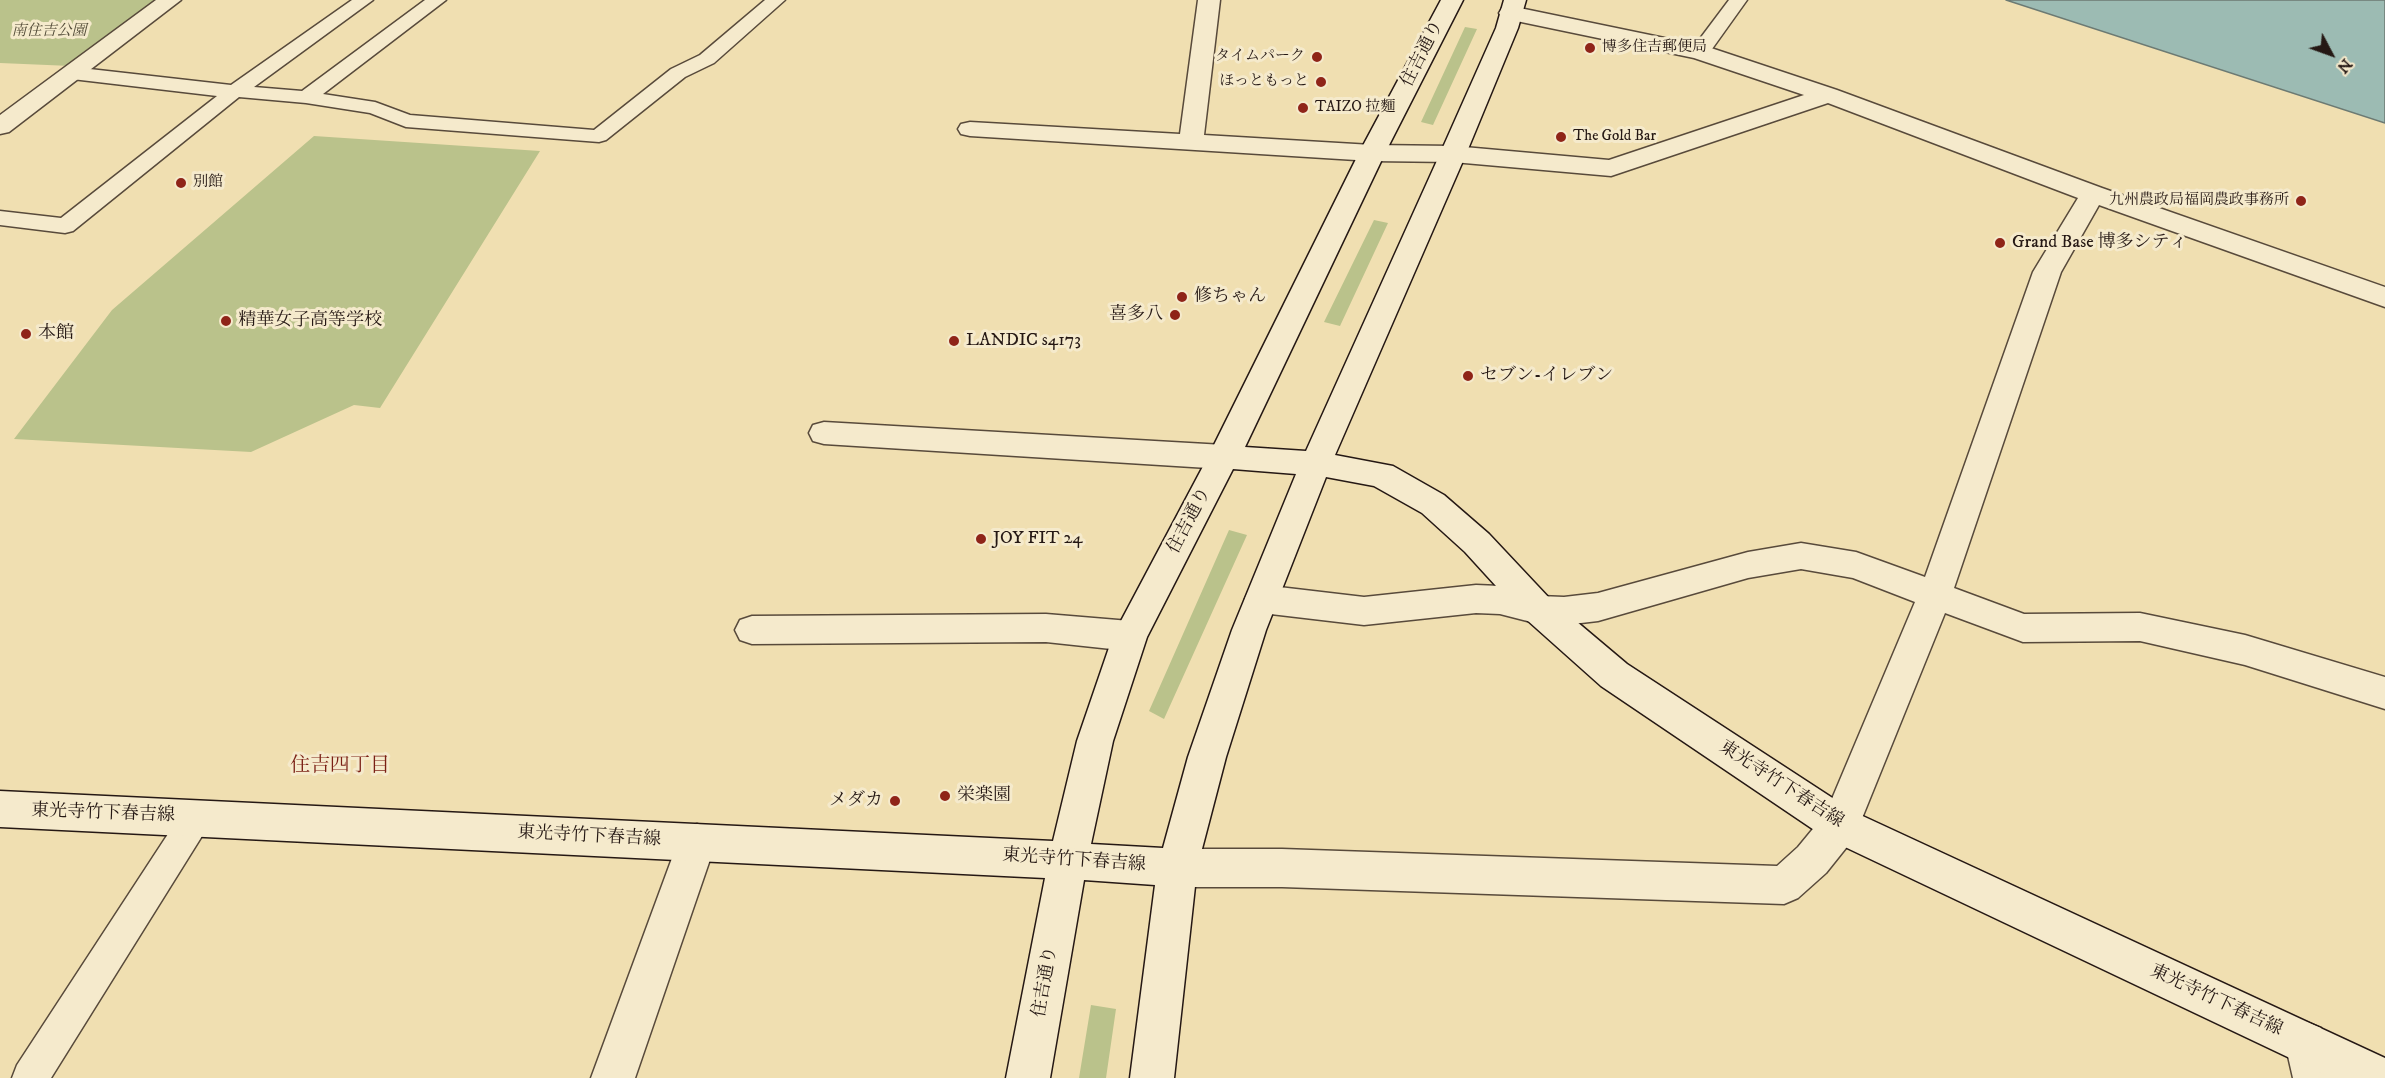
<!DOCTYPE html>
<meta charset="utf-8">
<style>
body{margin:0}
#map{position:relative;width:2385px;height:1078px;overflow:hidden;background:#f0dfb1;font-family:"IM FELL DW Pica",serif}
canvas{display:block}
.north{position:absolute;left:2301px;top:24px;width:60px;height:60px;-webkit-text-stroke:4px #f5eacc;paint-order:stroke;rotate:131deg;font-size:16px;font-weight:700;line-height:24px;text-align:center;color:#251814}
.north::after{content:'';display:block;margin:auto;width:21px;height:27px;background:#251814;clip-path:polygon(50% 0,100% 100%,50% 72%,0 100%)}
</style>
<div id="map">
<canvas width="2385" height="1078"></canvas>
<div class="north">N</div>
</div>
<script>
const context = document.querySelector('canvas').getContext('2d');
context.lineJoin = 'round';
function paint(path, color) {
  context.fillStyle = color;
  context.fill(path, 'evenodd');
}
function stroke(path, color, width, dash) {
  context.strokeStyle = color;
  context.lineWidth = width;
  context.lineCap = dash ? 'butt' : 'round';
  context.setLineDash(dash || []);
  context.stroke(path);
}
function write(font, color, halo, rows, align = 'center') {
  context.font = font + ' "IM FELL DW Pica","Noto Serif JP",serif';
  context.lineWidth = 6;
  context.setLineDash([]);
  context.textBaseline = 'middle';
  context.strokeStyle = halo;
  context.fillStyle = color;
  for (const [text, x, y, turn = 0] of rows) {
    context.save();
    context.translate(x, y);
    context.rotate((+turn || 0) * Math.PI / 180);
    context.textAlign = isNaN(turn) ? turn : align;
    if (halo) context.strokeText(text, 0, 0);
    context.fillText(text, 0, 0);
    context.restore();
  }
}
paint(new Path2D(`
 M0 0H164L71 66 0 63Z
 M1465 27 1477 29 1433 125 1421 122Z
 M314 136 540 151 380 408 354 405 251 452 14 439 112 310Z
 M1374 220 1388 223 1340 326 1324 322Z
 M1229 530 1247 535 1164 719 1149 711Z
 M1091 1005 1116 1009 1106 1078H1079Z`), '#bac28b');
const water = new Path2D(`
 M2006 0H2385V123Z`);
paint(water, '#9cbbb3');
stroke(water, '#6c7a73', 1.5);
const lane = new Path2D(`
 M352 0H373L254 87 302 91 425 0H446L323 94 375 102 410 115 594 130 671 69 700 55 765 0H785L714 63 685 77 606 140 599 142 406 127 370 113 306 103 239 97 73 231 65 233 0 225V211L61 218 217 96 72 79 65 77 62 73 65 69 72 67 231 85Z
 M1729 0H1747L1707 56H1693L1690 52Z
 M196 804 207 808 212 818 207 828 51 1078H12L17 1065 185 808Z`);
const street = new Path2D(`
 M156 0H181L9 132 0 134V115Z
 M1198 0H1220L1204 135 1372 145 1453 146 1609 160 1804 95 1694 58 1502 18 1499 13 1502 8 1510 6 1708 47 1837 90 2102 188 2385 287V307L2099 205 2061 272 1954 588 2024 614 2140 613 2245 635 2385 677V709L2245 665 2140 641 2023 642 1945 613 1854 838 1826 873 1798 898 1784 904 1282 887H1177L1163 881 1157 868 1163 855 1177 849H1282L1777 866 1798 847 1826 813 1915 602 1853 578 1801 569 1748 578 1598 621 1564 625 1539 624 1500 614 1476 613 1364 625 1262 613 1250 609 1245 599 1250 589 1262 585 1364 597 1476 585 1500 586 1539 596 1564 597 1598 593 1748 552 1801 543 1856 552 1925 577 2033 272 2078 198 1828 103 1611 176 1453 162 1372 161 970 136 961 134 958 129 961 124 970 122 1180 134Z
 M824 422 1224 445 1235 449 1240 457 1235 465 1224 469 824 444 813 441 809 433 813 425Z
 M1046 614 1130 621 1142 626 1147 636 1142 646 1130 651 1046 642 752 644 740 640 735 630 740 620 752 616Z
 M697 824 711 829 716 842 635 1078H591L678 842 683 829Z
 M2306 1022 2321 1028 2337 1078H2293L2285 1043 2291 1028Z`);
const secondary = new Path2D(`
 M1441 0H1463L1385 153 1245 447 1306 451 1440 154 1496 28 1504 0H1526L1518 28 1466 154 1335 455 1393 466 1444 495 1489 534 1551 600 1627 664 1854 812 2385 1058V1078H2332L1826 838 1601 686 1527 620 1465 552 1422 513 1374 486 1326 477 1266 630 1226 757 1197 868 1174 1078H1130L1155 885 1084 880 1050 1078H1006L1045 878 0 827V791L1053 841 1077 741 1113 636 1208 457 1359 153ZM1233 469 1296 474 1232 630 1188 757 1163 848 1091 844 1113 741 1147 637Z`);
stroke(lane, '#584a3b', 3);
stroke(street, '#584a3b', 3);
stroke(secondary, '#251814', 3);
paint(lane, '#f5eacc');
paint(street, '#f5eacc');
paint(secondary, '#f5eacc');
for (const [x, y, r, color] of [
 [1590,48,6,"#8f2418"],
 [1317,57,6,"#8f2418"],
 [1321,82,6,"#8f2418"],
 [1303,108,6,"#8f2418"],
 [1561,137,6,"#8f2418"],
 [181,183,6,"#8f2418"],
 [2301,201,6,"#8f2418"],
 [2000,243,6,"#8f2418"],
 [1182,297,6,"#8f2418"],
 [1175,315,6,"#8f2418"],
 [226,321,6,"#8f2418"],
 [26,334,6,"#8f2418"],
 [954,341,6,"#8f2418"],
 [1468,376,6,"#8f2418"],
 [981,539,6,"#8f2418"],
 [945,796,6,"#8f2418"],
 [895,801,6,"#8f2418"]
]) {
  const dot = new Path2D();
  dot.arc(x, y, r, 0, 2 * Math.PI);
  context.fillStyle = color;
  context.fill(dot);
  stroke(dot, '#f5eacc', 2);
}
write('italic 15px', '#524b38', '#f5eacc', [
 ["南住吉公園",49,32]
]);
write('15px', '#251814', '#f5eacc', [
 ["博多住吉郵便局",1602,48],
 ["タイムパーク",1305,57,"right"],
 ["ほっともっと",1309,82,"right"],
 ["TAIZO 拉麵",1315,108],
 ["The Gold Bar",1573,137],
 ["別館",193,183],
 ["九州農政局福岡農政事務所",2289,201,"right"]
], 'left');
write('18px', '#251814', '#f5eacc', [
 ["住吉通り",1423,54,-63],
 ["住吉通り",1190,521,-62],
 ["東光寺竹下春吉線",1781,785,33],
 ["東光寺竹下春吉線",103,814,2],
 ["東光寺竹下春吉線",589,837,3],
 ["東光寺竹下春吉線",1074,861,4],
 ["住吉通り",1046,982,-80],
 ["東光寺竹下春吉線",2216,1001,25]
]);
write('18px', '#251814', '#f5eacc', [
 ["Grand Base 博多シティ",2012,243],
 ["修ちゃん",1194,297],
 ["喜多八",1163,315,"right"],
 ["精華女子高等学校",238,321],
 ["本館",38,334],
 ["LANDIC s4173",966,341],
 ["セブン-イレブン",1480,376],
 ["JOY FIT 24",993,539],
 ["栄楽園",957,796],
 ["メダカ",883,801,"right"]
], 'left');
write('20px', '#7a1f14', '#f5eacc', [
 ["住吉四丁目",340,767]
]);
</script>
